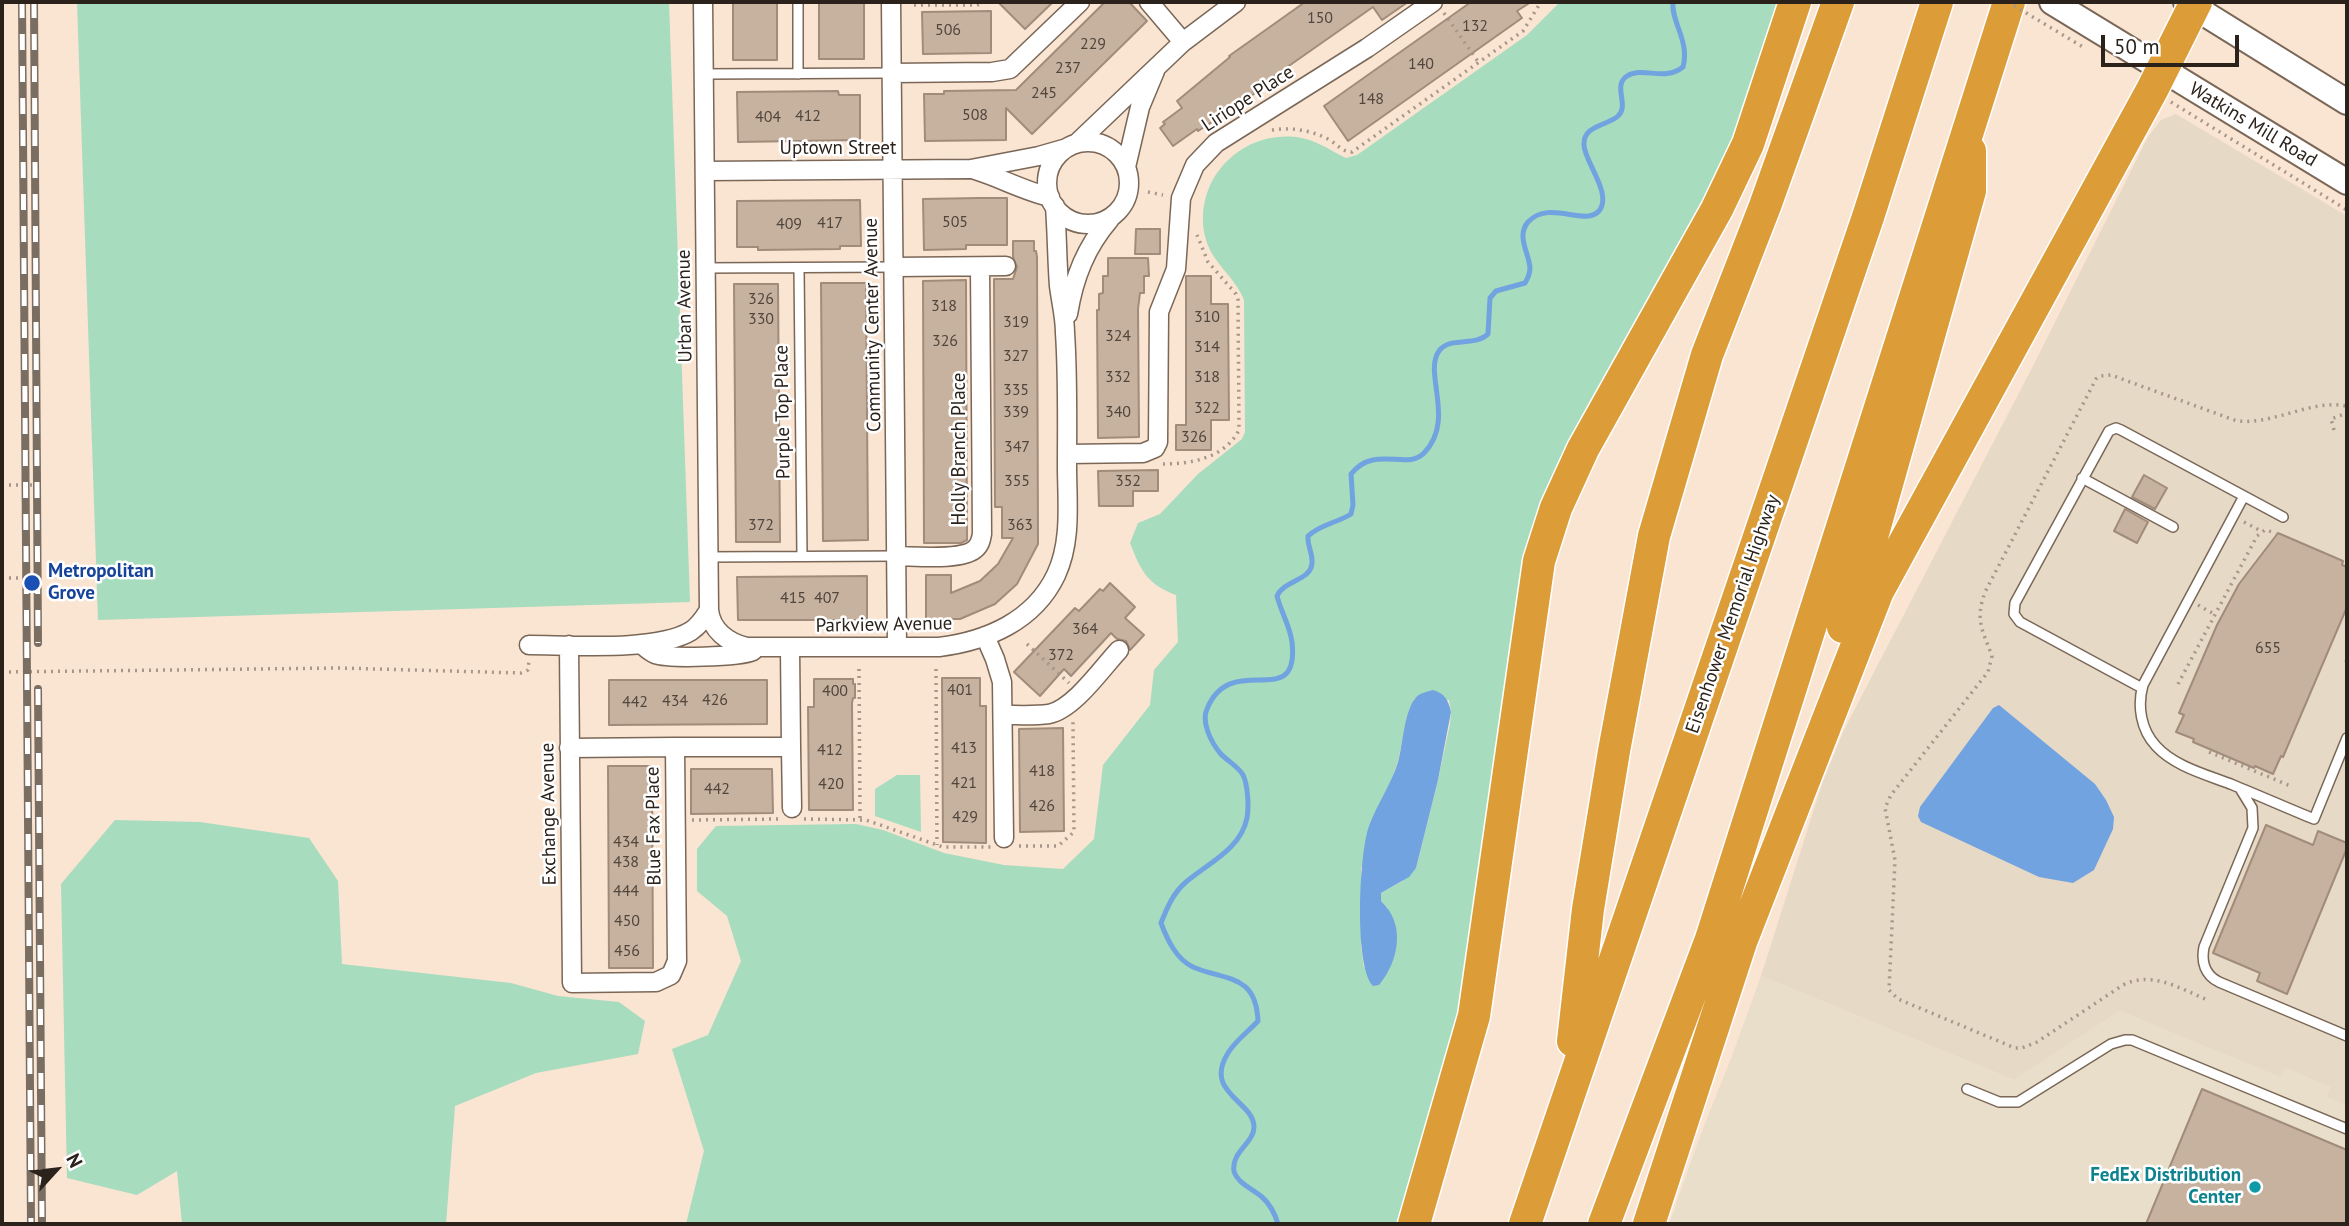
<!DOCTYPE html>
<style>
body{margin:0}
#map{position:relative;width:2349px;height:1226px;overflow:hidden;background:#fae4d2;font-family:"PT Sans",sans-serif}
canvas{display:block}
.frame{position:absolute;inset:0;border:4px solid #2a221b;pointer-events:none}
.north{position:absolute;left:21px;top:1135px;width:70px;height:70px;-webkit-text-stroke:5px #fff;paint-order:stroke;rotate:63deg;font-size:19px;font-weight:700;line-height:28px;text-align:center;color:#2a221b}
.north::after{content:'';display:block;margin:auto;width:24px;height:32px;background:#2a221b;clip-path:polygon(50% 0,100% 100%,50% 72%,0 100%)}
.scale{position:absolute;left:2101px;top:35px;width:138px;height:32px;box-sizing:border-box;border:4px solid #2a221b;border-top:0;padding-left:9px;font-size:21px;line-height:24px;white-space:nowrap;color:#2a221b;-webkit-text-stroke:5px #fff;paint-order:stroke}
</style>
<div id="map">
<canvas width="2349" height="1226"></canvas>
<div class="frame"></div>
<div class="north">N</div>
<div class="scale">50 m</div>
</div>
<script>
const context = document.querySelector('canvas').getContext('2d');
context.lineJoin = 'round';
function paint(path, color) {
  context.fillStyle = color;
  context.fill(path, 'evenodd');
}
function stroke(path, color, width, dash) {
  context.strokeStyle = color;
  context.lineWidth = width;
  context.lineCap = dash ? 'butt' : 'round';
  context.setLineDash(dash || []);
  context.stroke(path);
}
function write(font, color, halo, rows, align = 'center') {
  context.font = font + ' "PT Sans",sans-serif';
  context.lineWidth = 5;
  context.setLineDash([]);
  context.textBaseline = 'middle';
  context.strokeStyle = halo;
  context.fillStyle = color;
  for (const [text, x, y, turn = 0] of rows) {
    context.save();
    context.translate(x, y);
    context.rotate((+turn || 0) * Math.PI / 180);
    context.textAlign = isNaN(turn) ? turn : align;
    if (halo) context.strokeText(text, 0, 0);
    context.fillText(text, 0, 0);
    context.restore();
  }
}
paint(new Path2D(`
 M2176 114 2347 216V1106L2326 1097 2330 1087 2285 1068 2281 1078 2120 1011 2014 1080 1761 976 1823 781 1844 730 2034 364 2148 137 2161 120Z`), '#e6d9c6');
paint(new Path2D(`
 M1761 976 2014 1080 2120 1011 2281 1077 2285 1068 2330 1087 2326 1097 2347 1106V1224H1669L1700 1136 1732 1056Z`), '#e9dec9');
paint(new Path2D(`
 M77 2H669L690 602 98 620Z
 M1560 2H1786L1744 125 1569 456 1454 1049 1402 1224H686L704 1151 672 1049 708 1035 741 961 727 916 697 891V849L716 826 856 824 883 830 944 853 1004 865 1063 869 1094 839 1103 765 1150 705 1154 670 1178 642 1176 595C1147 584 1141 571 1130 543L1138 523 1160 514 1198 474 1242 439 1245 432 1244 300C1235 276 1211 263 1205 236 1193 180 1240 131 1296 137 1315 139 1329 150 1346 158L1357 155 1527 35ZM1415 698 1449 700 1451 712 1450 724 1438 780 1416 868 1401 882 1381 893V901L1388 908 1364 968 1361 946V869L1398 761 1409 710Z
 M897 775H920L921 832 875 816V789Z
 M115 820 200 822 309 838 338 881 342 964 511 983 558 996 619 1002 645 1021 638 1054 536 1073 455 1106 446 1224H182L177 1171 137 1195 67 1178 61 884Z`), '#a7dcbe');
paint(new Path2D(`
 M1433 690C1445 694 1448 699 1451 712L1438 780 1416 868 1409 877 1381 893V901C1406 924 1399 961 1379 985L1373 986C1354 966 1359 853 1369 826 1377 804 1391 785 1398 762 1403 745 1404 714 1414 700 1418 693 1426 692 1433 690Z
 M1999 705 2095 784 2106 800 2114 817 2113 829 2094 870 2073 883 2039 877 1921 822 1918 816 1920 807 1993 708Z`), '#72a3e1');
stroke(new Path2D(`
 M1278 1224C1275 1214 1270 1204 1262 1197 1253 1189 1237 1183 1234 1171 1231 1152 1254 1143 1254 1127 1254 1101 1203 1093 1228 1053 1236 1040 1248 1032 1258 1021 1256 973 1225 981 1193 967 1176 959 1167 939 1161 923 1167 908 1173 893 1186 882 1207 864 1241 849 1247 818 1249 807 1248 785 1243 775 1238 766 1227 761 1220 753 1211 742 1201 722 1207 709 1231 649 1300 714 1292 642 1290 626 1281 612 1277 596 1284 580 1311 581 1312 563 1313 553 1307 546 1308 536 1321 524 1337 523 1351 514L1353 505 1351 474C1375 444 1407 471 1424 453 1456 420 1423 373 1439 351 1450 336 1475 347 1488 334L1490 298 1496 291 1525 283C1528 278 1530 274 1530 268 1529 253 1516 236 1528 222 1549 199 1585 227 1599 211 1613 194 1584 161 1584 145 1583 125 1607 126 1618 116 1630 105 1612 86 1627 76 1643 66 1664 82 1683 67 1690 41 1671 22 1673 2`), '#72a3e1', 5);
const building = new Path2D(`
 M733 2H777V60H733Z
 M819 2H864V59H819Z
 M998 2H1053L1025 29Z
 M1105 2H1129L1147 21 1032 134 1006 108V140L925 141 924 94H944V91L1016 90Z
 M1305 2H1408L1382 20 1373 7 1253 91 1255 93 1215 125 1212 122 1198 131 1197 129 1173 146 1160 128 1165 124 1163 122 1182 108 1177 101 1230 57 1229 56Z
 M1471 2H1531L1517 11 1522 18 1348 141 1324 106Z
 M991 11V53L923 54 922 12Z
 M838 91 839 95H860V140L738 142 737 92Z
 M979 198H1007V245H966V249L924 250 923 199Z
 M860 200 861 246H840V249L758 250V247H737V201Z
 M1136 229H1160V254H1135Z
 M1013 241H1034V251H1036L1037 257 1038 544 1017 584 995 604 960 619H926V575H951V593L980 581 998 564 1013 538H1002V507H995L994 279H1013L1017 267 1013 257Z
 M1108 258H1148L1149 276H1144V293H1140L1138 309 1139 437 1098 438 1097 310H1099V294L1103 293V276H1108Z
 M1186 276H1211V304H1228L1229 420H1211V450H1176V425H1186Z
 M966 280 967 540 961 543H924L923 281Z
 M821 283H866L868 540 823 541Z
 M734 284H778L780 542H736Z
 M1158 470V491H1133V506H1099L1098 471Z
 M2144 475 2167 488 2155 509 2132 497Z
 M2125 509 2148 522 2137 543 2114 531Z
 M2278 533 2343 561 2342 565 2347 567V607L2283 757 2281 756 2273 774 2255 766 2254 768 2193 742 2194 739 2176 732 2184 715 2179 713 2217 625 2239 584Z
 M867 576V620H738L737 577Z
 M1110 583 1135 607 1125 618 1144 635 1130 650 1126 641 1117 639 1111 633 1071 676 1064 669 1040 696 1014 672 1075 608 1079 611 1100 589 1103 591Z
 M942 678H980V706H986V843L943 842Z
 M814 679H853V684H855V698H853L852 703 853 810H809L808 707H814Z
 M609 680H767V724L609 725Z
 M1063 728 1064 831 1020 832 1019 729Z
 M608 766H652L653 968H609Z
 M691 769H772L773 813 691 814Z
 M2266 825 2313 845 2318 831 2347 843V848L2287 994 2257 981 2260 973 2213 953Z
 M2202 1089 2347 1150V1224H2146Z`);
paint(building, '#c7b2a0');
stroke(building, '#a18c7b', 2);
const service = new Path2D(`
 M798 2V74
 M704 74 891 73
 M706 268 893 267
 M799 268 802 556
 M2082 478 2173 527
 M2244 496 2143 685C2137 706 2141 730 2156 746 2175 767 2208 775 2233 785 2260 796 2287 808 2314 819L2347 738
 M708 557 896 556
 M2142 688 2020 622 2014 614 2015 603 2109 431 2116 428 2121 430 2283 517
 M2241 790 2252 808 2253 828 2204 947C2201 962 2205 975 2219 982L2347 1036
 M1967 1089 1999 1102H2018L2111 1044 2125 1040H2132L2347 1129`);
const minor = new Path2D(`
 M891 2 897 647
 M1149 2 1183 42
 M891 73 992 72 1010 69 1080 2
 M1047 183a41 41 0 1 1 82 0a41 41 0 1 1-82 0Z
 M1077 143 1183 42 1236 2
 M1126 167 1140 107 1155 71
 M975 170C1001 178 1024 191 1050 197
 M705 171 971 169 1039 156 1067 148
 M893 267 1006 266
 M1068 314C1074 277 1086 247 1110 219
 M1067 454 1143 453 1155 448 1158 442 1159 312 1176 269 1181 198 1195 165 1216 143 1367 48 1433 2
 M896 556C914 556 962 561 975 549 980 545 981 540 982 534L980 267
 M709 610C711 630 728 643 747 647H939C987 641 1034 621 1056 575 1072 541 1067 502 1067 466 1067 422 1068 377 1065 333 1065 317 1061 302 1059 286 1057 259 1057 233 1055 206
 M985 636 995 659 1002 682 1004 838
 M641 644C646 648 650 652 655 654 669 659 739 657 753 651
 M529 645C570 645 657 652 691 631 700 625 704 618 709 610L703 2
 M569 645 572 983 656 982 671 975 677 961 675 747H791L790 648
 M1004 715C1018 715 1034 716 1049 714 1074 709 1102 668 1119 650
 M791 747 792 808
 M569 748 675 747`);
const secondary = new Path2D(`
 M2052 2 2347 182
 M2186 2 2347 102`);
const motorway = new Path2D(`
 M1843 627 1872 537 1970 191V151
 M1573 1041 1588 909 1614 751 1654 536 1707 355 1765 206 1838 2
 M1414 1224 1474 1016 1539 561 1556 508 1583 449 1717 209 1748 144 1795 2
 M1525 1224 1868 217 1937 2
 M1604 1224 1711 939 2009 2
 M1649 1224 1741 942 1878 591 2152 90 2196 2`);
stroke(service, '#7a6757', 12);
stroke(minor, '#7a6757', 21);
stroke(secondary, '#7a6757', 28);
stroke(motorway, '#fff', 35);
stroke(new Path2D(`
 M914 5H977L985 2
 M1444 13 1479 63
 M2171 102 2347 210
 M1272 130C1291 127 1310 130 1328 139 1337 144 1342 152 1352 152L1523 31 1541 2
 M1148 192 1163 195
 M2334 430 2331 419 2347 413
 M1163 464C1191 464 1225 458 1239 430L1238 300 1236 294 1208 262 1197 235
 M2 485H42
 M2244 522 2261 531
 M2 578H43
 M2198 605 2214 614
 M1027 644 1069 683
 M2345 660 2347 661
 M859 669 860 819
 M936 669 937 845
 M2 672 340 668 521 673 528 670 529 660
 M2178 684 2257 536 2265 530 2276 533
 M2209 752 2293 787
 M804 819 866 820 943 847H991
 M692 820 778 819
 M1019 846H1058L1074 832 1073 722
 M2205 999C2178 987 2151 971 2123 985L2037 1042 2022 1048H2015L1898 999 1889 990 1895 860 1885 808 1891 795 1988 672 1992 656C1982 629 1975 620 1985 592L2096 379 2100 376 2111 375 2237 421C2275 425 2310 399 2347 406`), '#a79689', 3.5, [2, 5]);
stroke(service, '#fff', 9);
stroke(minor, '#fff', 18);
stroke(secondary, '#fff', 24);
stroke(motorway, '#dc9d38', 32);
const rail = new Path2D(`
 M22 2 31 1224
 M34 2 38 643
 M38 689 42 1224`);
stroke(rail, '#7a6d61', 8);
stroke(rail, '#fff', 5, [16]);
stroke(new Path2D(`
 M2008 2 2083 47`), '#a79689', 3.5, [2, 5]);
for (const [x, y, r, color] of [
 [32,583,9,"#1a4fb4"],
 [2255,1187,7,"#0f9aa8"]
]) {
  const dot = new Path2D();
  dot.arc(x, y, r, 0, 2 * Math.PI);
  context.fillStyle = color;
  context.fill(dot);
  stroke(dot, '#fff', 2.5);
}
write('16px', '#51463c', null, [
 ["150",1320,18],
 ["132",1475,26],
 ["506",948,30],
 ["229",1093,44],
 ["140",1421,64],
 ["237",1068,68],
 ["245",1044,93],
 ["148",1371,99],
 ["508",975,115],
 ["412",808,116],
 ["404",768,117],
 ["505",955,222],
 ["417",830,223],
 ["409",789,224],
 ["326",761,299],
 ["318",944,306],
 ["310",1207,317],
 ["330",761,319],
 ["319",1016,322],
 ["324",1118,336],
 ["326",945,341],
 ["314",1207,347],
 ["327",1016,356],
 ["332",1118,377],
 ["318",1207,377],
 ["335",1016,390],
 ["322",1207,408],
 ["339",1016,412],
 ["340",1118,412],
 ["326",1194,437],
 ["347",1017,447],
 ["355",1017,481],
 ["352",1128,481],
 ["372",761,525],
 ["363",1020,525],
 ["415",793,598],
 ["407",827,598],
 ["364",1085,629],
 ["655",2268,648],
 ["372",1061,655],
 ["401",960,690],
 ["400",835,691],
 ["426",715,700],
 ["434",675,701],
 ["442",635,702],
 ["413",964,748],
 ["412",830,750],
 ["418",1042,771],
 ["421",964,783],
 ["420",831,784],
 ["442",717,789],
 ["426",1042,806],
 ["429",965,817],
 ["434",626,842],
 ["438",626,862],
 ["444",626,891],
 ["450",627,921],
 ["456",627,951]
]);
write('19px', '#2a221b', '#fff', [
 ["Liriope Place",1248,99,-33],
 ["Watkins Mill Road",2253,125,31],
 ["Uptown Street",838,149],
 ["Urban Avenue",685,306,-91],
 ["Community Center Avenue",873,325,-91],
 ["Purple Top Place",783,412,-91],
 ["Holly Branch Place",960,449,-90],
 ["Eisenhower Memorial Highway",1733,614,-71],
 ["Parkview Avenue",884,625,-1],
 ["Exchange Avenue",549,814,-91],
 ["Blue Fax Place",654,826,-91]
]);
write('bold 19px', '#164399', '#fff', [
 ["Metropolitan",48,572],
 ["Grove",48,594]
], 'left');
write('bold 19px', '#0d838f', '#fff', [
 ["FedEx Distribution",2241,1176],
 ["Center",2241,1198]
], 'right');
</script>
